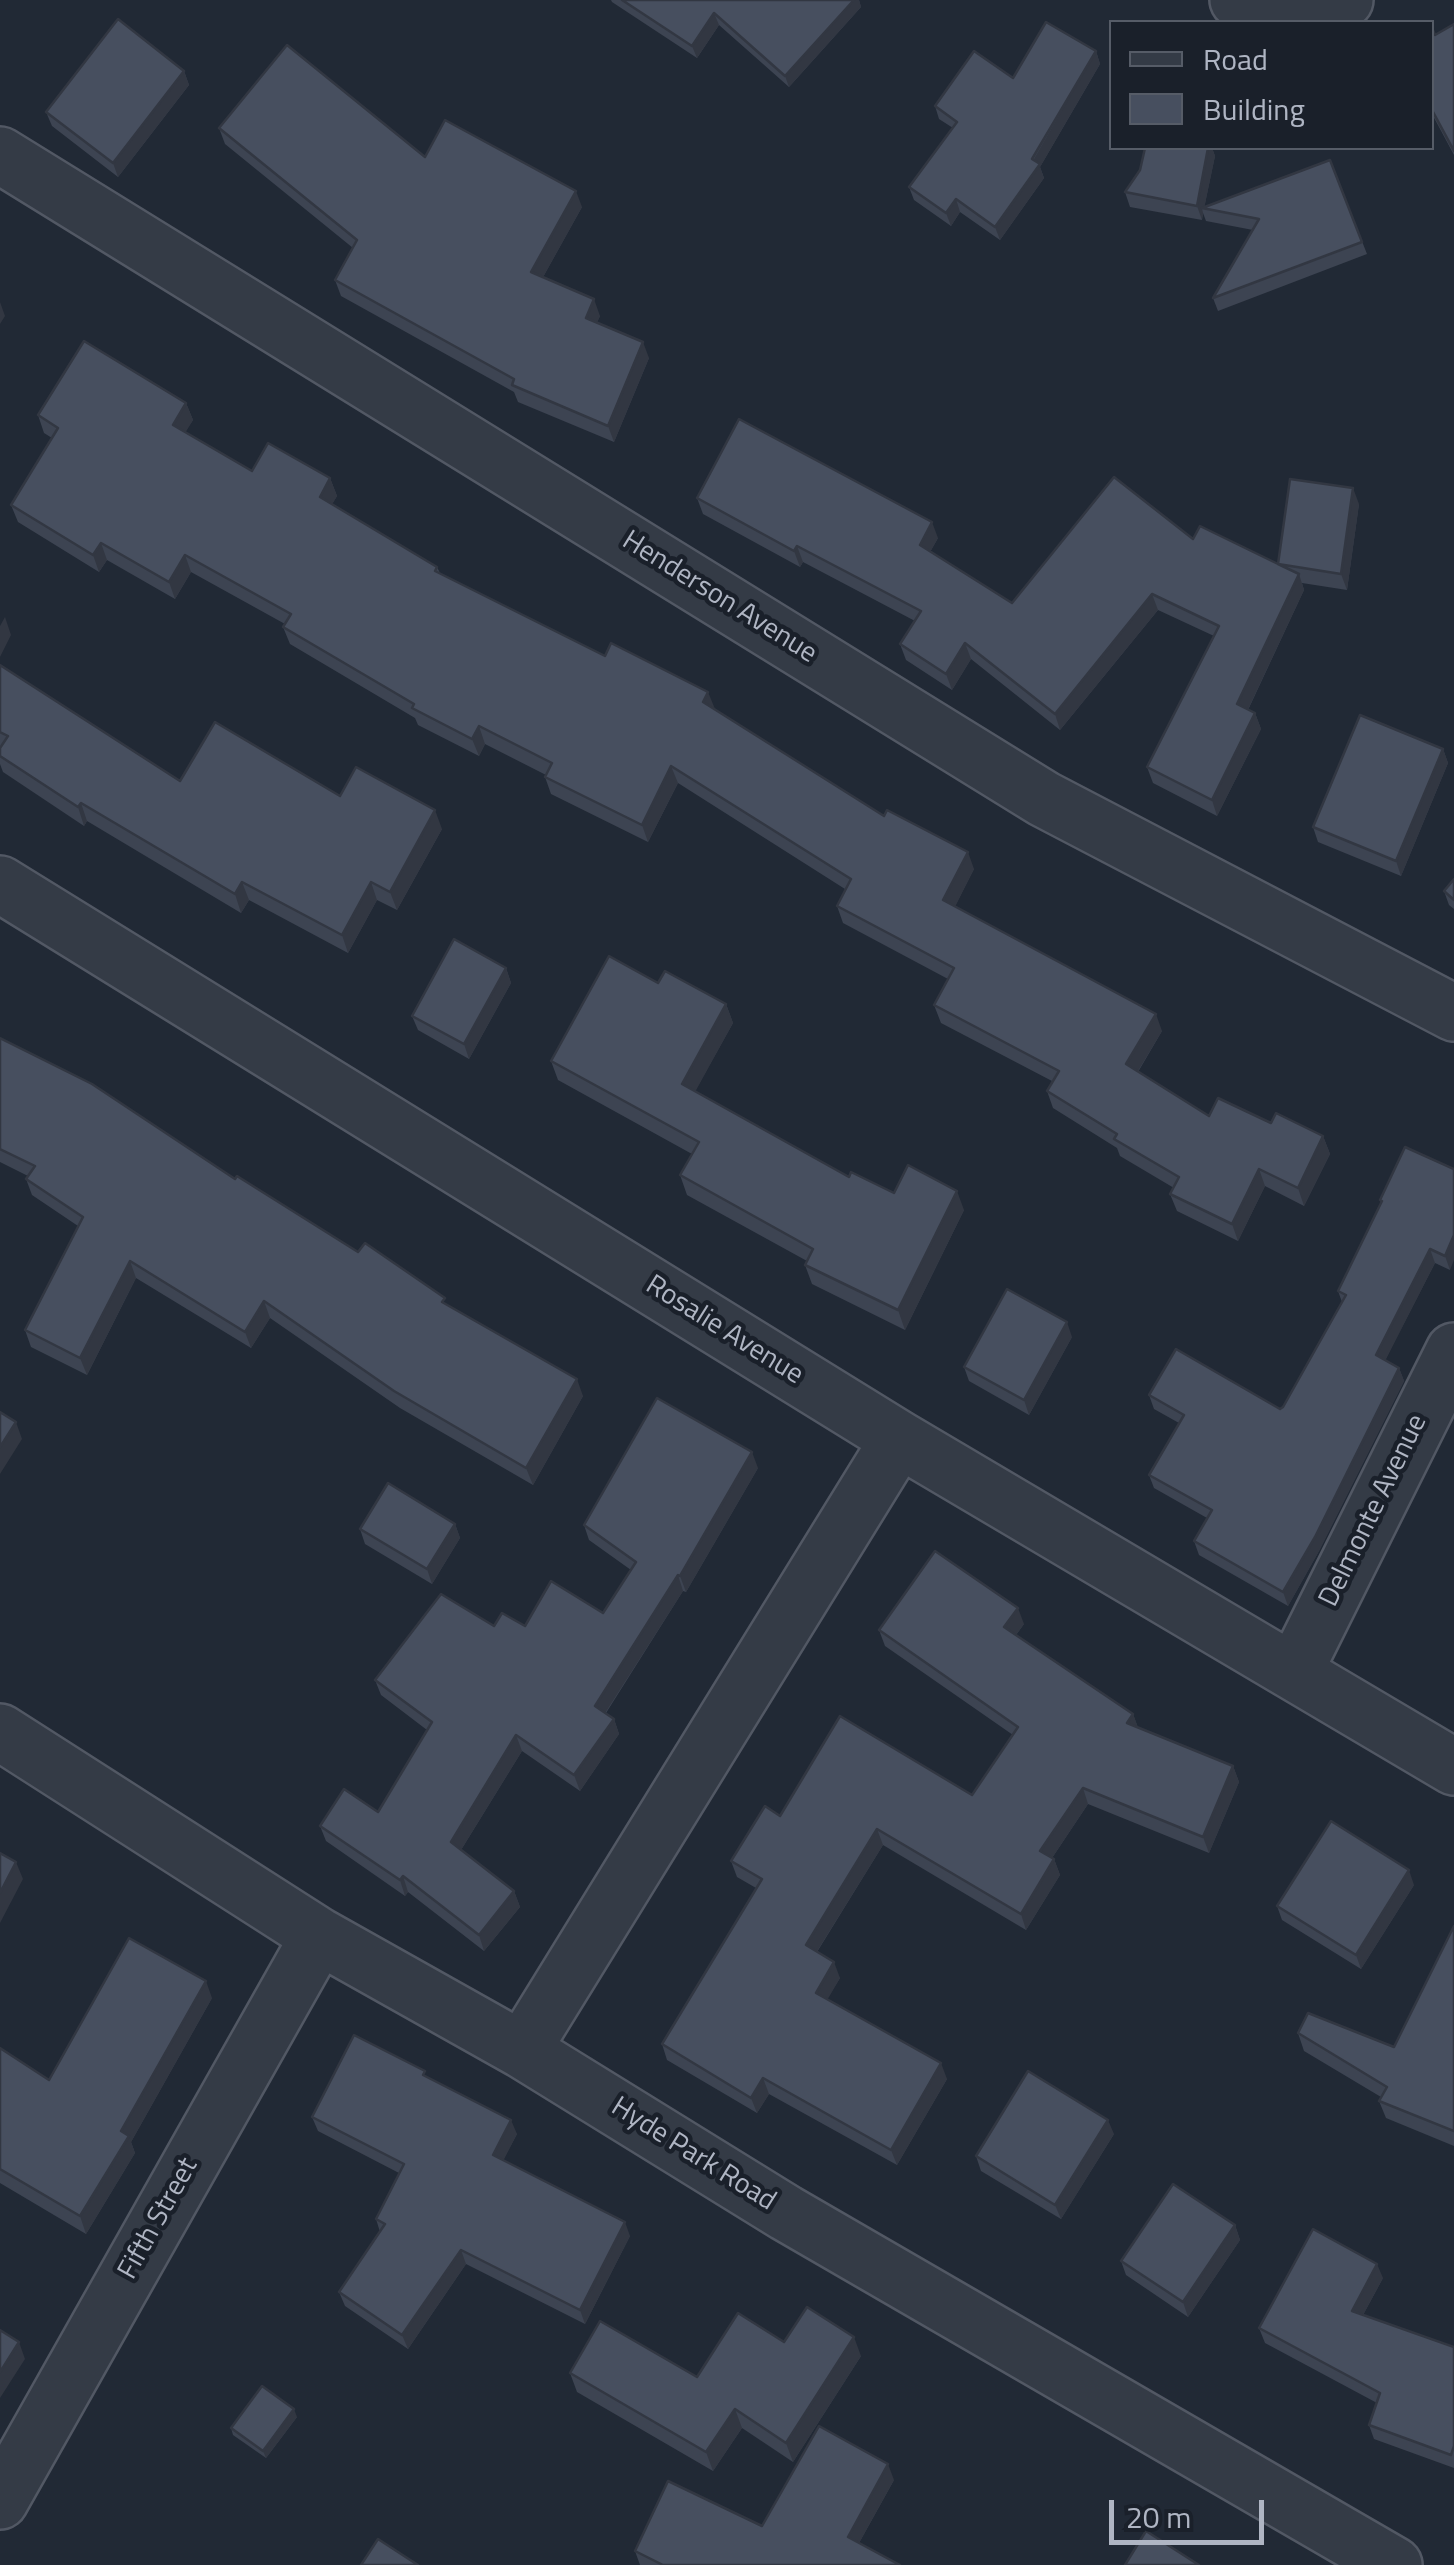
<!DOCTYPE html>
<style>
body{margin:0}
#map{position:relative;width:1454px;height:2565px;overflow:hidden;background:#212935;font-family:"Titillium Web",sans-serif}
canvas{display:block}
.legend{position:absolute;left:1109px;top:20px;width:325px;height:130px;box-sizing:border-box;background:#1a202a;border:2px solid #565c67;margin:0;padding:12px 18px;list-style:none;font-size:30px;color:#afb5c3}
.legend li{display:flex;align-items:center;gap:20px;height:50px}
.legend b{width:50px;border:2px solid #565c67}
.scale{position:absolute;left:1109px;top:2500px;width:155px;height:45px;box-sizing:border-box;border:5px solid #afb5c3;border-top:0;padding-left:12px;font-size:30px;line-height:35px;white-space:nowrap;color:#afb5c3;-webkit-text-stroke:8px #1a202a;paint-order:stroke}
</style>
<div id="map">
<canvas width="1454" height="2565"></canvas>
<ul class="legend">
<li><b style="height:12px;background:#343b46"></b>Road</li>
<li><b style="height:28px;background:#474f5f"></b>Building</li>
</ul>
<div class="scale">20 m</div>
</div>
<script>
const context = document.querySelector('canvas').getContext('2d');
context.lineJoin = 'round';
function stroke(path, color, width, dash) {
  context.strokeStyle = color;
  context.lineWidth = width;
  context.lineCap = dash ? 'butt' : 'round';
  context.setLineDash(dash || []);
  context.stroke(path);
}
function paint(path, color) {
  context.fillStyle = color;
  context.fill(path, 'evenodd');
}
function write(font, color, halo, rows, align = 'center') {
  context.font = font + ' "Titillium Web",sans-serif';
  context.lineWidth = 9;
  context.setLineDash([]);
  context.textBaseline = 'middle';
  context.strokeStyle = halo;
  context.fillStyle = color;
  for (const [text, x, y, turn = 0] of rows) {
    context.save();
    context.translate(x, y);
    context.rotate((+turn || 0) * Math.PI / 180);
    context.textAlign = isNaN(turn) ? turn : align;
    if (halo) context.strokeText(text, 0, 0);
    context.fillText(text, 0, 0);
    context.restore();
  }
}
const minor = new Path2D(`
 M1238 0 1325 9 1345 0
 M0 155 1044 799 1454 1013
 M0 884 899 1439 1454 1767
 M1294 1672 1454 1351
 M0 1732 319 1936 522 2050 786 2213 1394 2565
 M522 2050 899 1439
 M0 2501 319 1936`);
stroke(minor, '#525864', 60);
stroke(minor, '#343b46', 55);
paint(new Path2D(`
 M611 0H859L861 7 789 87 719 25 697 58 612 2Z
 M1454 24V155L1432 114V28L1435 35Z
 M1096 51 1100 64 1040 167 1044 178 1000 240 960 212 951 226 914 200 909 187 953 128 939 119 935 106Z
 M184 71 189 85 118 177 52 126 46 112Z
 M219 128 425 157 582 207 543 277 600 316 597 322 649 358 614 442 518 402 514 392 341 296 335 280 353 248 225 144Z
 M1145 148H1212L1215 156 1204 208 1330 160 1367 254 1218 311 1213 298 1253 230 1206 221 1203 213 1202 220 1130 207 1125 192 1140 170Z
 M186 403 193 420 185 432 252 471 330 478 337 496 332 504 437 567 440 573 605 656 714 709 884 816 974 869 955 906 1162 1031 1138 1072 1209 1116 1271 1123 1323 1136 1330 1154 1304 1206 1265 1186 1238 1241 1177 1211 1170 1194 1174 1188 1120 1156 1117 1148 1053 1108 1047 1091 1052 1081 941 1023 934 1005 948 979 843 923 837 906 845 889 678 783 648 842 551 794 545 777 546 775 485 744 479 756 418 725 415 718 290 644 283 627 285 624 191 572 175 599 107 560 99 572 18 522 11 505 52 438 44 433 38 415Z
 M697 498 938 538 930 552 1012 603 1193 539 1278 564 1359 504 1347 590 1302 583 1304 590 1248 710 1255 713 1261 729 1217 816 1153 783 1147 767 1214 636 1158 610 1060 730 971 659 952 690 906 660 900 644 915 621 803 562 800 567 703 514Z
 M0 665 180 781 340 796 442 829 397 910 377 900 348 953 249 900 241 913 87 821 84 826 3 772 0 764Z
 M1443 749 1448 763 1401 876 1318 842 1313 827Z
 M1454 879V909L1449 905 1444 891Z
 M506 968 511 983 469 1059 418 1030 412 1016Z
 M658 983 726 1004 733 1023 695 1091 849 1177 894 1193 964 1210 905 1330 812 1284 805 1265 807 1261 687 1195 680 1175 692 1154 558 1080 551 1061Z
 M0 1038 447 1305 583 1396 533 1485 400 1408 270 1318 251 1348 136 1278 87 1375 31 1347 25 1330 78 1226 32 1195 26 1179 28 1176 0 1162Z
 M1454 1169 1450 1270 1435 1263 1385 1360 1399 1368 1404 1381 1319 1551 1288 1606 1199 1555 1194 1541 1207 1518 1154 1488 1149 1475 1179 1423 1154 1409 1149 1395 1280 1409 1283 1407 1342 1302 1338 1291 1381 1203 1380 1200Z
 M1072 1337 1029 1415 969 1381 964 1367Z
 M758 1468 686 1592 683 1591 606 1713 614 1719 619 1734 580 1791 522 1751 461 1850 514 1891 520 1907 484 1951 408 1892 405 1896 326 1841 320 1826 378 1812 427 1730 381 1695 375 1680 494 1626H525L603 1613 631 1570 589 1540 584 1525Z
 M455 1524 460 1538 432 1584 365 1544 360 1529Z
 M1024 1624 1016 1635 1133 1714 1138 1728 1233 1766 1239 1782 1209 1853 1088 1804 1052 1858 1054 1859 1060 1875 1026 1930 883 1845 817 1952 840 1978 827 1999 947 2079 897 2165 769 2094 757 2113 667 2060 662 2044 756 1888 737 1877 731 1861 780 1816 972 1795 1013 1735 885 1646 879 1630Z
 M1414 1885 1361 1969 1282 1920 1277 1906Z
 M1454 1926V2146L1386 2118 1379 2101 1381 2097 1304 2051 1298 2033 1394 2047Z
 M212 1998 131 2142 135 2153 86 2234 0 2183V2048L49 2080Z
 M428 2078 517 2134 503 2160 630 2236 585 2324 466 2264 408 2349 345 2306 339 2292 380 2232 376 2219 399 2173 318 2131 312 2117Z
 M1114 2134 1061 2219 981 2171 976 2156Z
 M1235 2225 1240 2240 1188 2317 1126 2275 1121 2261Z
 M1383 2278 1363 2315 1454 2347V2468L1374 2439 1369 2425 1377 2403 1265 2343 1259 2328Z
 M784 2342 861 2356 793 2462 742 2428 713 2471 577 2392 570 2373 697 2377Z
 M297 2417 266 2458 233 2435 231 2428Z
 M894 2480 859 2543 900 2565H640L635 2551 762 2526Z`), '#3d4452');
paint(new Path2D(`
 M854 0H859L861 7 789 87 785 76Z
 M714 13 719 25 697 58 692 46Z
 M1096 51 1100 64 1040 167 1044 178 1000 240 995 227Z
 M184 71 189 85 118 177 113 163Z
 M1208 148H1212L1215 156 1204 209 1202 208 1203 213 1202 220 1197 206Z
 M576 191 582 207 537 288 531 272Z
 M956 199 960 212 951 226 946 213Z
 M594 299 600 316 592 334 586 318Z
 M0 302 5 316 0 324Z
 M643 342 649 358 614 442 608 426Z
 M186 403 193 420 179 443 173 425Z
 M330 478 337 496 326 515 320 497Z
 M1353 488 1359 504 1347 590 1341 574Z
 M932 522 938 538 925 561 920 545Z
 M101 543 107 560 99 572 93 555Z
 M797 546 803 562 800 567 794 551Z
 M185 555 191 572 175 599 169 582Z
 M1299 574 1304 590 1243 720 1237 704Z
 M1152 594 1158 610 1060 730 1055 714Z
 M5 617 11 635 0 657V626Z
 M965 643 971 659 952 690 946 674Z
 M708 692 715 709 703 702Z
 M1255 713 1261 729 1217 816 1212 800Z
 M479 726 485 744 479 756 472 739Z
 M1443 749 1448 763 1401 876 1396 861Z
 M671 766 678 783 648 842 642 825Z
 M81 803 87 821 84 826 78 807Z
 M435 810 442 829 397 910 390 892Z
 M968 852 974 869 950 917 943 900Z
 M242 882 249 900 241 913 235 894Z
 M371 882 377 900 348 953 342 935Z
 M506 968 511 983 469 1059 464 1044Z
 M726 1004 733 1023 689 1103 682 1084Z
 M1156 1014 1162 1031 1132 1081 1126 1064Z
 M1323 1136 1330 1154 1304 1206 1298 1188Z
 M1259 1169 1265 1186 1238 1241 1232 1224Z
 M957 1191 964 1210 905 1330 898 1310Z
 M1454 1235V1260L1450 1270 1445 1256Z
 M1430 1249 1435 1263 1381 1369 1376 1355Z
 M130 1261 136 1278 87 1375 80 1358Z
 M264 1301 270 1318 251 1348 245 1332Z
 M1067 1322 1072 1337 1029 1415 1024 1400Z
 M1399 1368 1404 1381 1319 1551 1288 1606 1283 1592Z
 M577 1379 583 1396 533 1485 526 1468Z
 M16 1422 22 1439 0 1474V1447Z
 M752 1452 758 1468 686 1592 680 1576Z
 M455 1524 460 1538 432 1584 427 1569Z
 M678 1575 683 1591 600 1721 595 1706Z
 M1018 1608 1024 1624 1010 1643 1004 1627Z
 M1133 1714 1139 1730 1127 1723Z
 M614 1719 619 1734 580 1791 574 1775Z
 M516 1735 522 1751 456 1858 451 1842Z
 M1233 1766 1239 1782 1209 1853 1203 1837Z
 M1083 1788 1088 1804 1046 1867 1040 1851Z
 M877 1829 883 1845 811 1961 806 1945Z
 M1054 1859 1060 1875 1026 1930 1021 1914Z
 M16 1862 23 1879 0 1923V1893Z
 M1409 1870 1414 1885 1361 1969 1356 1955Z
 M403 1876 408 1892 405 1896 400 1880Z
 M514 1891 520 1907 484 1951 479 1935Z
 M834 1962 840 1978 822 2009 816 1993Z
 M206 1981 212 1998 131 2142 135 2153 86 2234 80 2216 121 2131Z
 M941 2063 947 2079 897 2165 891 2150Z
 M763 2078 769 2094 757 2113 751 2098Z
 M511 2120 517 2134 499 2169 493 2155Z
 M1108 2120 1114 2134 1061 2219 1055 2205Z
 M625 2222 630 2236 585 2324 580 2310Z
 M1235 2225 1240 2240 1188 2317 1183 2302Z
 M461 2250 466 2264 408 2349 402 2335Z
 M1377 2264 1383 2278 1357 2326 1352 2311Z
 M854 2337 861 2356 793 2462 786 2443Z
 M19 2342 25 2359 0 2398V2372Z
 M294 2409 297 2417 266 2458 263 2451Z
 M735 2409 742 2428 713 2471 706 2452Z
 M888 2464 894 2480 854 2552 848 2537Z`), '#323742');
const building = new Path2D(`
 M622 0H854L785 76 714 13 692 46Z
 M118 19 184 71 113 163 46 112Z
 M1046 22 1096 51 1032 159 1040 164 995 227 956 199 946 213 909 187 957 122 935 106 974 51 1013 78Z
 M1454 24V151L1432 110V28L1435 35Z
 M287 45 425 157 445 120 576 191 531 272 594 299 586 318 643 342 608 426 512 385 514 379 335 280 357 240 219 128Z
 M1145 148H1208L1197 206 1125 192 1140 170Z
 M1330 160 1362 242 1213 298 1259 219 1202 208Z
 M84 341 186 403 173 425 252 471 268 443 330 478 320 497 437 567 435 571 605 656 611 643 708 692 703 702 884 816 887 810 968 852 943 900 1156 1014 1126 1064 1209 1116 1218 1098 1271 1123 1276 1113 1323 1136 1298 1188 1259 1169 1232 1224 1170 1194 1179 1177 1114 1139 1117 1134 1047 1091 1059 1071 934 1005 954 968 837 906 851 879 671 766 642 825 545 777 552 763 479 726 472 739 412 708 414 704 283 627 291 614 185 555 169 582 101 543 93 555 11 505 58 428 38 415Z
 M739 419 932 522 920 545 1012 603 1114 477 1193 539 1200 526 1278 564 1290 479 1353 488 1341 574 1278 564 1299 574 1237 704 1255 713 1212 800 1147 767 1219 626 1152 594 1055 714 965 643 946 674 900 644 921 611 797 546 794 551 697 498Z
 M0 665 180 781 215 722 340 796 356 767 435 810 390 892 371 882 342 935 242 882 235 894 81 803 78 807 0 756V748L8 736 0 732Z
 M1360 715 1443 749 1396 861 1313 827Z
 M1454 879V900L1444 891Z
 M454 939 506 968 464 1044 412 1016Z
 M609 956 658 983 665 971 726 1004 682 1084 849 1177 851 1172 894 1193 908 1165 957 1191 898 1310 805 1265 813 1249 680 1175 699 1142 551 1061Z
 M0 1038 92 1084 235 1179 237 1176 358 1252 365 1243 445 1298 442 1302 577 1379 526 1468 394 1391 264 1301 245 1332 130 1261 80 1358 25 1330 83 1217 26 1179 35 1166 0 1149Z
 M1405 1147 1454 1169V1235L1445 1256 1430 1249 1376 1355 1399 1368 1315 1537 1283 1592 1194 1541 1212 1510 1149 1475 1184 1415 1149 1395 1176 1349 1280 1409 1283 1407 1346 1295 1338 1291 1382 1201 1380 1200Z
 M1007 1289 1067 1322 1024 1400 964 1367Z
 M657 1398 752 1452 680 1576 678 1575 595 1706 614 1719 574 1775 516 1735 451 1842 514 1891 479 1935 403 1876 400 1880 320 1826 344 1789 378 1812 432 1722 375 1680 441 1594 494 1626 502 1613 525 1626 551 1581 603 1613 636 1562 584 1525Z
 M0 1412 16 1422 0 1447Z
 M388 1483 455 1524 427 1569 360 1529Z
 M935 1551 1018 1608 1004 1627 1133 1714 1127 1723 1233 1766 1203 1837 1083 1788 1040 1851 1054 1859 1021 1914 877 1829 806 1945 834 1962 816 1993 941 2063 891 2150 763 2078 751 2098 662 2044 762 1879 731 1861 765 1806 780 1816 840 1716 972 1795 1018 1727 879 1630Z
 M1331 1821 1409 1870 1356 1955 1277 1906Z
 M0 1853 16 1862 0 1893Z
 M1454 1926V2131L1379 2101 1387 2087 1298 2033 1308 2013 1394 2047Z
 M129 1938 206 1981 121 2131 129 2136 80 2216 0 2169V2048L49 2080Z
 M354 2035 425 2071 423 2075 511 2120 493 2155 625 2222 580 2310 461 2250 402 2335 339 2292 385 2224 376 2219 404 2164 312 2117Z
 M1028 2071 1108 2120 1055 2205 976 2156Z
 M1173 2184 1235 2225 1183 2302 1121 2261Z
 M1313 2229 1377 2264 1352 2311 1454 2347V2446L1451 2455 1369 2425 1380 2393 1259 2328Z
 M807 2307 854 2337 786 2443 735 2409 706 2452 570 2373 600 2321 697 2377 738 2313 784 2342Z
 M0 2330 19 2342 0 2372Z
 M262 2386 294 2409 263 2451 231 2428Z
 M819 2426 888 2464 848 2537 900 2565H663L635 2551 668 2481 762 2526Z
 M1146 2531 1199 2565H1125Z
 M378 2539 418 2565H361Z`);
paint(building, '#474f5f');
stroke(building, '#323742', 2.5);
write('28px', '#afb5c3', '#1a202a', [
 ["Henderson Avenue",719,598,32],
 ["Rosalie Avenue",724,1331,32],
 ["Delmonte Avenue",1374,1511,-64],
 ["Hyde Park Road",693,2155,32],
 ["Fifth Street",159,2219,-61]
]);
</script>
